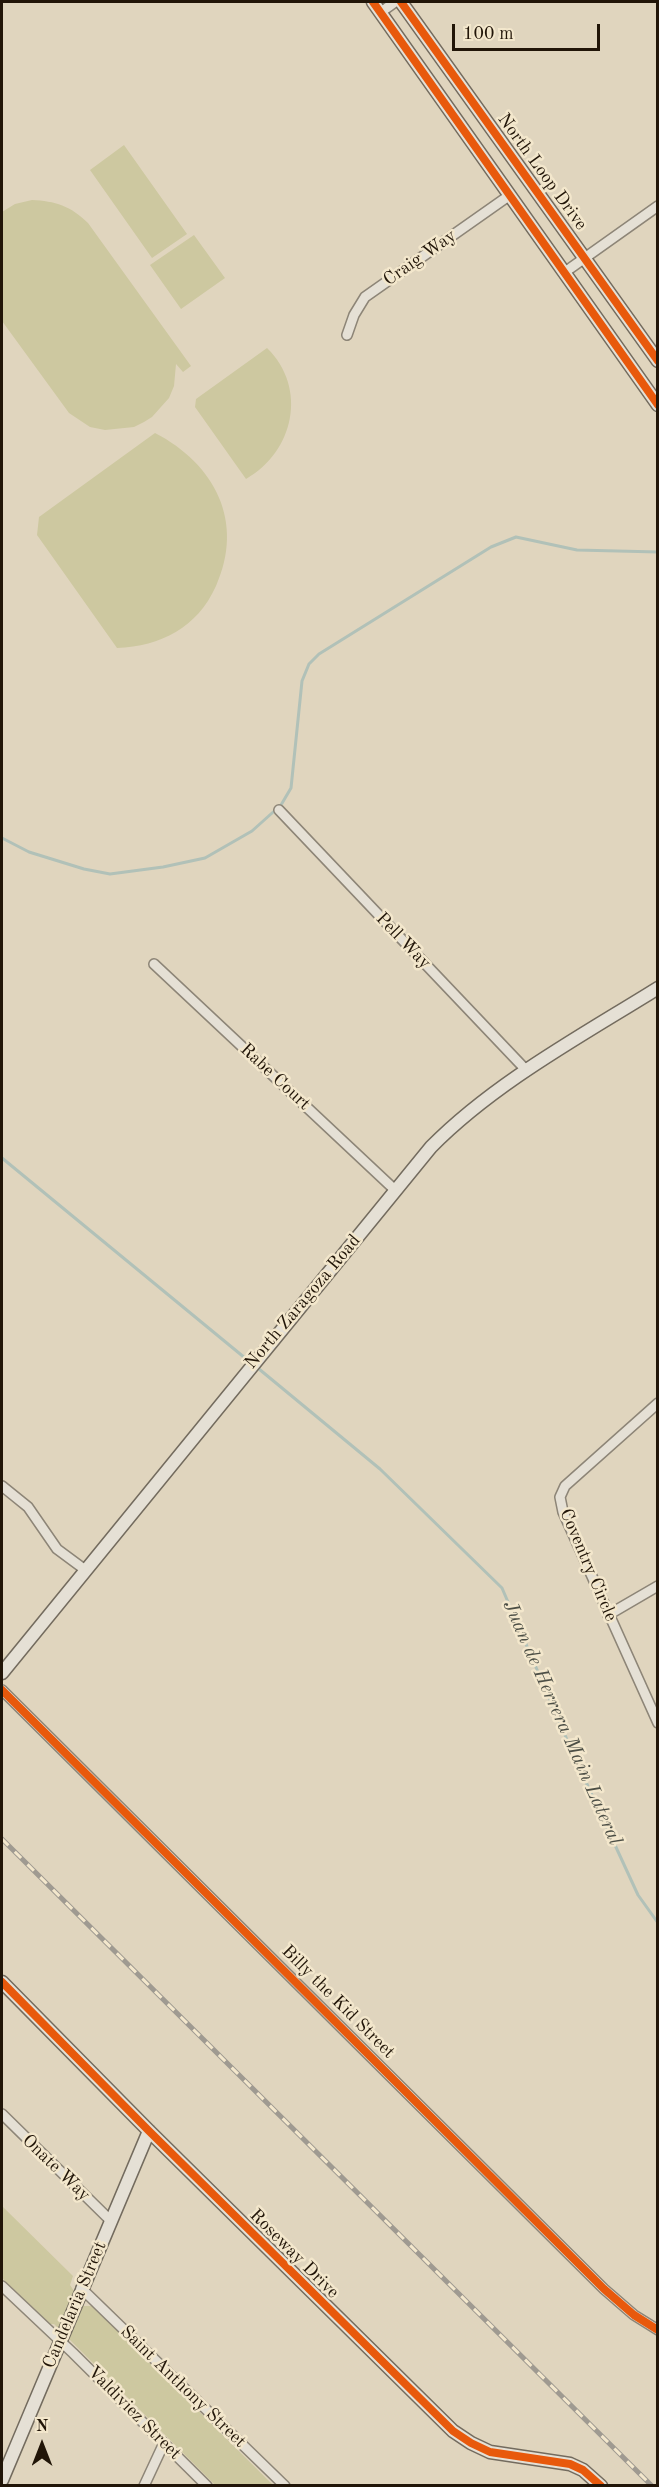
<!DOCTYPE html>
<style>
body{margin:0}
#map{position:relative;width:659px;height:2487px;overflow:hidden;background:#e0d5be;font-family:"Old Standard TT",serif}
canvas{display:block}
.frame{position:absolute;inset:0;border:3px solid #211508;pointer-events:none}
.north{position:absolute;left:12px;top:2415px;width:60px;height:60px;-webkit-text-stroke:4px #f3e7cc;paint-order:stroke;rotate:0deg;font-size:16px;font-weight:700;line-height:24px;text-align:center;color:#211508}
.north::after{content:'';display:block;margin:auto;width:21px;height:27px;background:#211508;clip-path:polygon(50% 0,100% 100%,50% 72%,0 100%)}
.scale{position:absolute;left:452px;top:24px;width:148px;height:27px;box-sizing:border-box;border:3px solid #211508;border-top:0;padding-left:8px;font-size:18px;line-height:21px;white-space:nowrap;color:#211508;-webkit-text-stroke:4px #f3e7cc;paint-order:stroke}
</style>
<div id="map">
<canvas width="659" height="2487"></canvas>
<div class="frame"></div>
<div class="north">N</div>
<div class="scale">100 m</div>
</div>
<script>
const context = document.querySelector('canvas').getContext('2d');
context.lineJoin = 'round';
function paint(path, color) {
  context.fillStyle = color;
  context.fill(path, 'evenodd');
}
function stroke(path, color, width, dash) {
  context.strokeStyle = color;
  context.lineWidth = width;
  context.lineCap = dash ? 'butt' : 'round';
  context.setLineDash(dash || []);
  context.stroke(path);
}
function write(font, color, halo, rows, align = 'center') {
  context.font = font + ' "Old Standard TT",serif';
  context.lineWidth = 5;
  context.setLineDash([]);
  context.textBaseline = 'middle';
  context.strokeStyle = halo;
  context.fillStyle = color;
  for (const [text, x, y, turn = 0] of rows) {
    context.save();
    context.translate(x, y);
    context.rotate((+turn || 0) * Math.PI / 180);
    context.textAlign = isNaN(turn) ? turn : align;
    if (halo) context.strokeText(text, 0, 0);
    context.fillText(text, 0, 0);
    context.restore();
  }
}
paint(new Path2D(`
 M124 145 187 234 152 258 90 170Z
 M32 200C55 201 71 206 88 223L191 366 183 372 176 364 174 386 169 398 152 417 144 422 134 427 105 430 90 427 69 413 2 321V212L15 204Z
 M194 235 225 278 181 309 150 265Z
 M267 348C308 388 294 452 246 479L195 407 196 399Z
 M155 433C215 464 245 522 216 586 197 628 161 646 117 648L37 535 39 517Z
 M2 2206 73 2276 70 2285 84 2306H93L273 2485H215L54 2324H50L2 2278Z`), '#cdc8a0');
stroke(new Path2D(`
 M2 838 29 852 84 869 110 874 163 867 205 858 252 831 281 805 291 788 302 681 309 664 319 654 491 547 516 537 577 550 658 552
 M2 1158 245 1358
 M259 1369 380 1469 502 1588 574 1756 638 1895 658 1923`), '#b1c1b8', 3);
const street = new Path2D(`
 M381 12 395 2
 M565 272 658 206
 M347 335 354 315 365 297 510 195
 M279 810 527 1071
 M154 964 395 1190
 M658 1403 565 1486 560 1497 563 1512 658 1723
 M2 1486 28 1507 57 1549 84 1569
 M608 1615 658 1586
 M2 1690 604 2289 634 2315 658 2330
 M2 2114 111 2221
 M2 2286 73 2353 207 2486
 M81 2288 285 2486
 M144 2486 164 2443`);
const secondary = new Path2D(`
 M373 2 658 405
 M401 2 658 361
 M2 1673 431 1147C494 1083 581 1036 658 988
 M2 1982 149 2131 453 2431 471 2443 490 2452 570 2464 583 2470 601 2486
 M2 2480 149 2131`);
stroke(street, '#8d8577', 12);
stroke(secondary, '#736b5e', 15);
stroke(street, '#e5e0d5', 9);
stroke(secondary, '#e5e0d5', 12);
const rail = new Path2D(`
 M2 1839 652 2486`);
stroke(rail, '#9f9a91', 5);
stroke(rail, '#f3e7cc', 3, [9]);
stroke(new Path2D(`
 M373 2 658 405
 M401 2 658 361
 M2 1690 604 2289 634 2315 658 2330
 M2 1982 149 2131 453 2431 471 2443 490 2452 570 2464 583 2470 601 2486`), '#e8590c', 8);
write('18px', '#211508', '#f3e7cc', [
 ["North Loop Drive",542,172,54],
 ["Craig Way",420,258,-35],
 ["Pell Way",403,941,46],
 ["Rabe Court",275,1077,43],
 ["North Zaragoza Road",303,1302,-50],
 ["Coventry Circle",588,1565,67],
 ["Billy the Kid Street",338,2002,45],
 ["Onate Way",56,2168,44],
 ["Roseway Drive",294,2254,45],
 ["Candelaria Street",75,2305,-67],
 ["Saint Anthony Street",183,2387,44],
 ["Valdiviez Street",134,2413,45]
]);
write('italic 20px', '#4c4e45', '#f3e7cc', [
 ["Juan de Herrera Main Lateral",562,1723,66]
]);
</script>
